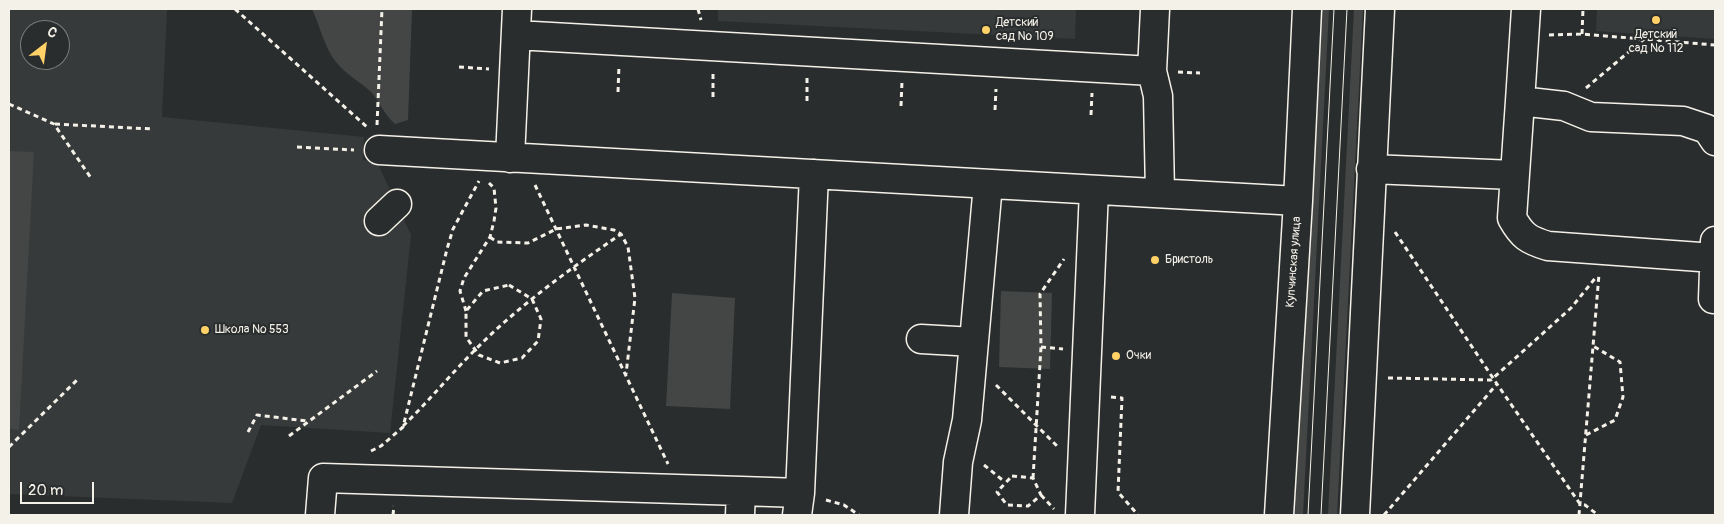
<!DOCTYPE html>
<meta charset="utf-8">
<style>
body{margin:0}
#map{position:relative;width:1724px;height:524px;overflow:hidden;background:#2a2d2e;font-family:Pangolin,sans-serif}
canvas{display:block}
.frame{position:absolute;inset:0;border:10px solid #f4f1e8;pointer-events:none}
.north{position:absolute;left:20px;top:20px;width:50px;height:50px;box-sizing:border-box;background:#2a2d2e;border:1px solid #7b7b78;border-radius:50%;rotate:30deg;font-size:14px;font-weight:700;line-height:20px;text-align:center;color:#f4f1e8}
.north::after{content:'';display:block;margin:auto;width:18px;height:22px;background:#ffd166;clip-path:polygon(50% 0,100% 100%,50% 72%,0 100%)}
.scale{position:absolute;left:20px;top:482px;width:74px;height:22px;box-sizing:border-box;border:2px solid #f4f1e8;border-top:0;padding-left:6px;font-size:15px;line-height:18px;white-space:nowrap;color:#f4f1e8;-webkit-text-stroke:4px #2a2d2e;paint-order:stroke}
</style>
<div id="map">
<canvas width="1724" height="524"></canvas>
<div class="frame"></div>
<div class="north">С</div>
<div class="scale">20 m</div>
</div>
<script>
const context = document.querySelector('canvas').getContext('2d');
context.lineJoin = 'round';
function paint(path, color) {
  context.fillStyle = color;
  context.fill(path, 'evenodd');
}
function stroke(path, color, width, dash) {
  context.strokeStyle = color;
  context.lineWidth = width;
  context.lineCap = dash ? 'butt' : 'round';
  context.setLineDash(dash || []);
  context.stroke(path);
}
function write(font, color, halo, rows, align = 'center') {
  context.font = font + ' Pangolin,sans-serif';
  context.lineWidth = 4;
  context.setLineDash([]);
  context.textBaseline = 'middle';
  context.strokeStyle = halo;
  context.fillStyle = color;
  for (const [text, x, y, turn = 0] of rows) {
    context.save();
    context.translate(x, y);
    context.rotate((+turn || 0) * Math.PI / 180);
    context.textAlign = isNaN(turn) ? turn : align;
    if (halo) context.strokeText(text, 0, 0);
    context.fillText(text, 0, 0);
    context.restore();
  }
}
paint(new Path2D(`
 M9 9H167L162 117 364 137 363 160 377 162 411 235 390 433 261 425 232 503 9 494ZM30 30H60V60H30Z
 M718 9H1076L1075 39 718 21Z
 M1597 9H1715V39L1596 31Z`), '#373a3a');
paint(new Path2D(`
 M312 9H412L408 120 395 124C383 113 381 104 372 93 361 82 346 75 336 62 324 47 320 26 312 9Z
 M1319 9H1329L1303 515H1293Z
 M1354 9H1363L1337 515H1328Z
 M9 151 34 152 19 430 9 429Z
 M1001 291 1052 293 1050 369 999 367Z
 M672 293 735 298 730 409 666 406Z`), '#444645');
const minor = new Path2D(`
 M516 35 1152 71 1155 9
 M1152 71 1158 96 1160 193
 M1520 101 1526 9
 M379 150 1298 201
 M510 158 517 9
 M1371 169 1514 175
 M379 221 397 204
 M1714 258 1548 246C1528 240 1522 236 1512 218L1520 101 1564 106 1591 117 1683 121 1707 129 1715 141
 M1713 299 1715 241
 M921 339 974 342
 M741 491 800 493 797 515
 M800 493 814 174
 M320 515 323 478 741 491 740 515
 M954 515 958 462 967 420 988 184
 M1080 515 1094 190
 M1279 515 1298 201 1307 9
 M1355 515 1380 9`);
stroke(minor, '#f4f1e8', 31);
stroke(new Path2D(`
 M235 9 367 127
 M698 9 701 20
 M1582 34 1583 9
 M1549 35 1582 34 1715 45
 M459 67 489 69
 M1178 72 1200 73
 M1586 88 1644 39
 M618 92 619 65
 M713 97V73
 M807 101V77
 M9 104 54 124 91 178
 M901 106 902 81
 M995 110 996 89
 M1091 115 1092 93
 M55 124 153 129
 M377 125 382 9
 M297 147 354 150
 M535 185 668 464
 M1395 232 1497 384 1580 504 1585 505 1598 515
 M490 237 497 242 528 243 556 229 586 225 614 230 621 234 628 247 635 298 626 374
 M509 285 532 299 541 319 538 341 522 358 500 363 479 355 466 337V311L483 291Z
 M466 311 460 291 464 278 490 237 494 221 496 208 494 188 489 183
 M1041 347 1063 349
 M1388 378 1491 380 1571 308 1597 276
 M996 385 1057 446
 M1111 397 1122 398 1118 492 1138 515
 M403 426C428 402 450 375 474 351 518 306 570 269 621 234
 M248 432 257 415 307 421
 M1586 435 1615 420 1623 397 1620 362 1593 346
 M289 436 377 371
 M9 447 79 378
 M371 451 381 446 403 427 447 249 453 229 479 181
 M984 465 1005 482
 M1012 476 1033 478 1041 495 1028 506 1007 505 997 492Z
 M1033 478 1041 347 1040 294 1064 259
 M1041 495 1054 509
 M826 500 844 505 859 515
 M393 515 394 506
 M1384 515 1497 384
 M1579 515 1599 274`), '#f4f1e8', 3, [5, 4]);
stroke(minor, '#2a2d2e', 28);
stroke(new Path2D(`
 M1308 515 1334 9
 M1321 515 1347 9`), '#f4f1e8', 1);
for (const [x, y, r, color] of [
 [1656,20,5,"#ffd166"],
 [986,30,5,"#ffd166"],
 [1155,260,5,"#ffd166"],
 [205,330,5,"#ffd166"],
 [1116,356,5,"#ffd166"]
]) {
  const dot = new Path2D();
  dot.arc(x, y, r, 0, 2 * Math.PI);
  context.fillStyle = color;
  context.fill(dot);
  stroke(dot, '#2a2d2e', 2);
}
write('12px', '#f4f1e8', '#2a2d2e', [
 ["Детский",996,23],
 ["сад № 109",996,37],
 ["Детский",1656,35,"center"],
 ["сад № 112",1656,49,"center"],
 ["Бристоль",1165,260],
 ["Школа № 553",215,330],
 ["Очки",1126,356]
], 'left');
write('12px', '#f4f1e8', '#2a2d2e', [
 ["Купчинская улица",1294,262,-86]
]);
</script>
